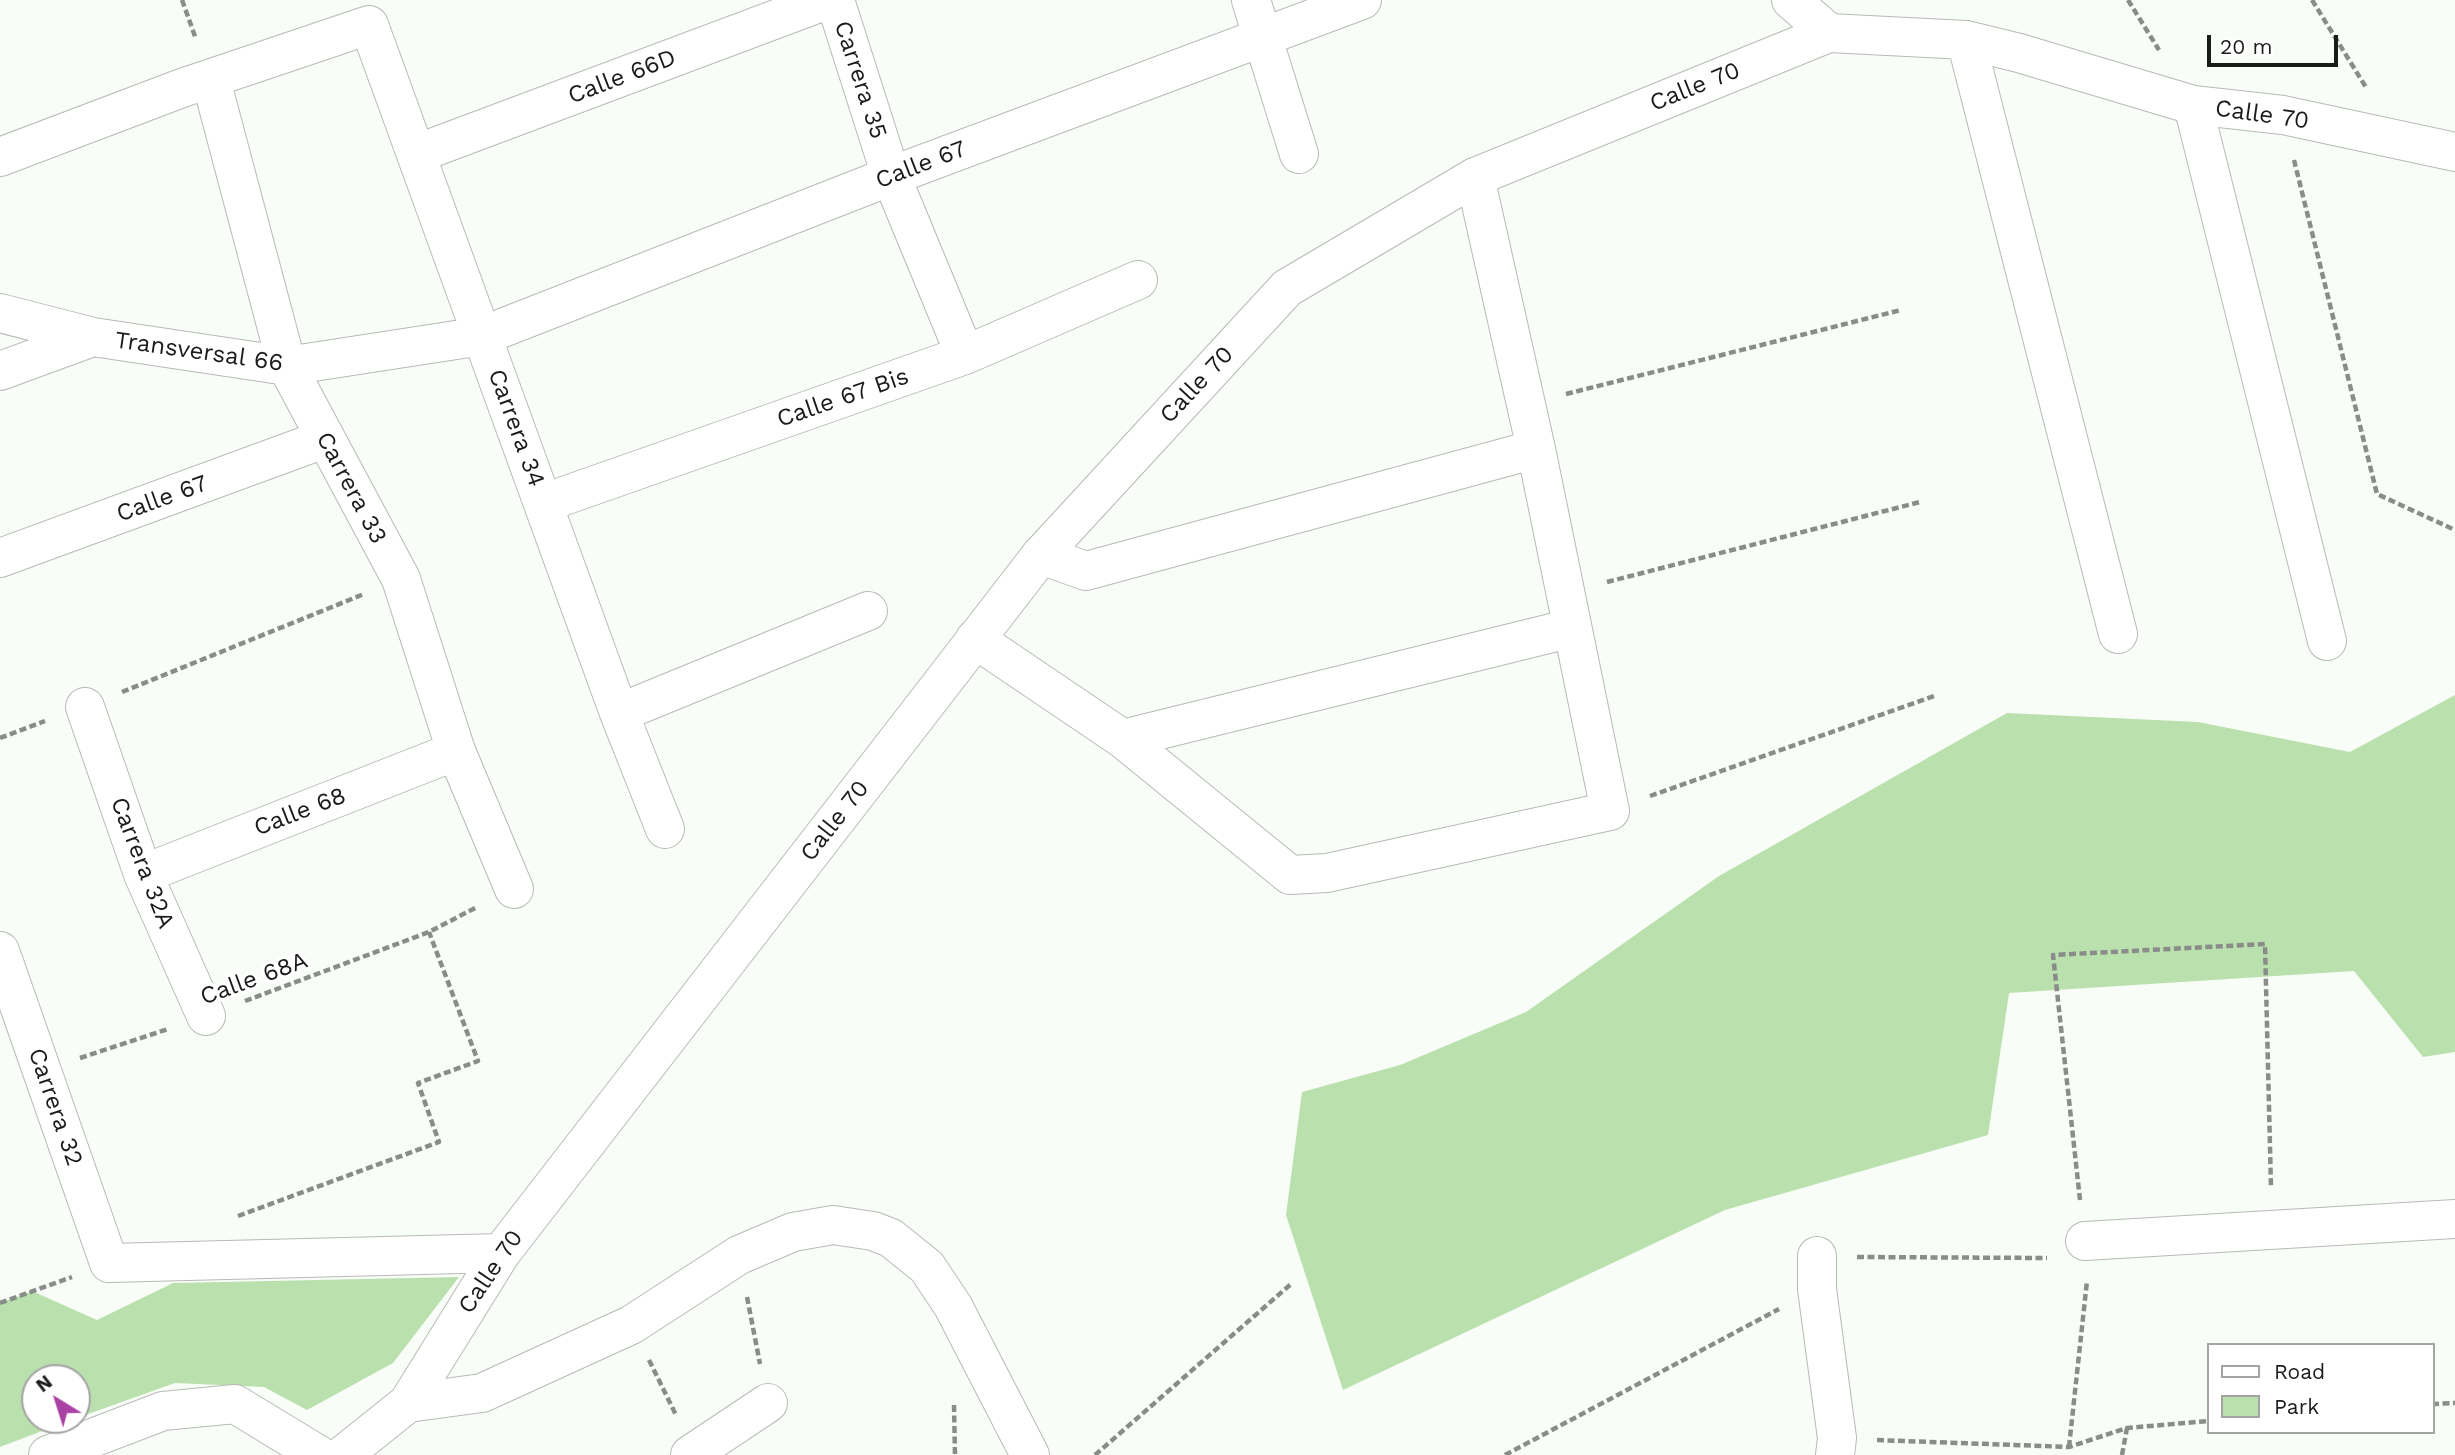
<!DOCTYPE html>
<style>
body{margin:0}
#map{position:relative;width:2455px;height:1455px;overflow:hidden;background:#f9fdf8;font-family:"Work Sans",sans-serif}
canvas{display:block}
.legend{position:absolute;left:2207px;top:1343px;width:228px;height:91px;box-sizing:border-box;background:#fff;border:2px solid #a3a4a3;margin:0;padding:9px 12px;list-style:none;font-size:21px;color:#1a1c1a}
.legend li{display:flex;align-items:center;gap:14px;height:35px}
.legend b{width:35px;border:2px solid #a3a4a3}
.north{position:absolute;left:21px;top:1364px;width:70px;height:70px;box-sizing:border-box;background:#fff;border:2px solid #a3a4a3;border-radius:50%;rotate:322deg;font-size:19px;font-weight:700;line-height:28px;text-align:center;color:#1a1c1a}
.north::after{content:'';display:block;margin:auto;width:24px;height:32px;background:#aa42a4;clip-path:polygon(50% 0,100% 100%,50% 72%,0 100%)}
.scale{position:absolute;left:2207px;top:35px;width:131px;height:32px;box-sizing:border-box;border:4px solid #1a1c1a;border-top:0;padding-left:9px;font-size:21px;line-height:24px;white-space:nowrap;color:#1a1c1a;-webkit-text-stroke:5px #fff;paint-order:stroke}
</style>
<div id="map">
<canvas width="2455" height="1455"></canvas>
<ul class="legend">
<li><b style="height:9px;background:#fff"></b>Road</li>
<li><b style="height:19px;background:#bae1ad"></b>Park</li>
</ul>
<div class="north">N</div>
<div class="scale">20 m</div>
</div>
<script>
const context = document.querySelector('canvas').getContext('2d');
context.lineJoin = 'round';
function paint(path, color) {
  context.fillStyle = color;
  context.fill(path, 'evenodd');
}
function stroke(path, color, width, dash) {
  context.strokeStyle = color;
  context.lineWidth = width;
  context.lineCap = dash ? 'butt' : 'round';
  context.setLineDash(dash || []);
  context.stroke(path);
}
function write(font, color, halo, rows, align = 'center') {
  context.font = font + ' "Work Sans",sans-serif';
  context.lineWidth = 7;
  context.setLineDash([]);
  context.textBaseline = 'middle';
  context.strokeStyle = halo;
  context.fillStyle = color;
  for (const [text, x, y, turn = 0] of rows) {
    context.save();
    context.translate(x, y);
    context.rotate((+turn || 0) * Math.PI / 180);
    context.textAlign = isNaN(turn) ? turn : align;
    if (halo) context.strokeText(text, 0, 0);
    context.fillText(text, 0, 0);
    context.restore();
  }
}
paint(new Path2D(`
 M2455 695V1052L2423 1057 2354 971 2009 993 1988 1135 1725 1210 1343 1390 1286 1215 1302 1092 1400 1065 1526 1012 1719 876 2007 713 2198 722 2350 752Z
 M459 1277 393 1363 307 1410 264 1387 175 1383 77 1418V1378H35V1420H71L0 1447V1303L32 1291 97 1320 173 1283Z`), '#bae1ad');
const minor = new Path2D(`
 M835 0 891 176 965 355
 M1251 0 1299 154
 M1791 0 1829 33
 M1966 40 2118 634
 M211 80 287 366 401 579 456 751 514 889
 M2193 105 2327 641
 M416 154 827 0
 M0 157 182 88 369 25 619 713 665 829
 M0 313 93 337 287 366 482 336 891 176 1362 0
 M0 371 93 337
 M544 503 965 355 1138 280
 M1041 555 1086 571 1536 449
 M0 558 324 439
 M975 639 1123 739 1290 875 1327 873 1610 811 1536 449 1475 177
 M85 707 143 874 206 1016
 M619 713 868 611
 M1123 739 1572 628
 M143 874 456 751
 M0 951 109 1263 501 1253
 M2085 1241 2455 1219
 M1817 1256V1289L1837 1438 1835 1455
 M408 1403 482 1393 631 1325 739 1255 793 1232 833 1225 873 1231 891 1238 927 1267 953 1306 1030 1455
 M48 1455 163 1411 235 1404 319 1455
 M690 1455 768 1403`);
const major = new Path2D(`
 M343 1455 408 1403 501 1253 1041 555 1287 288 1475 177 1829 33 1966 40 2019 53 2193 105 2283 115 2455 152`);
stroke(minor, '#b7bab6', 40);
stroke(major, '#b7bab6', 40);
stroke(new Path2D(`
 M182 0 196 39
 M2128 0 2159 50
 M2312 0 2367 89
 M2294 160 2377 494 2455 530
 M1566 394 1901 310
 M1607 582 1920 502
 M122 692 364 594
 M0 738 45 721
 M1650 796 1937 695
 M245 1001 429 932 477 907
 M80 1058 168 1029
 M2080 1200 2053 955 2265 944 2271 1188
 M238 1216 439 1142 418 1083 478 1061 429 932
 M1857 1257 2047 1258
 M747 1297 760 1364
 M0 1303 72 1277
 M649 1360 676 1415
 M2432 1404 2455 1403
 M954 1405 955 1455
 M1877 1440 2069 1447 2127 1428 2208 1421
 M2069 1447 2087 1281
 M1095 1455 1291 1284
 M1505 1455 1779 1309
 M2122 1455 2127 1428`), '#898c89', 4.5, [7, 3.5]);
stroke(minor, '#fff', 38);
stroke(major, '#fff', 38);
write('24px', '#1a1c1a', '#fff', [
 ["Calle 66D",622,77,-21],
 ["Carrera 35",860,80,72],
 ["Calle 70",1695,87,-22],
 ["Calle 70",2262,115,8],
 ["Calle 67",921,165,-21],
 ["Transversal 66",199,352,8],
 ["Calle 70",1197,385,-47],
 ["Calle 67 Bis",843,398,-19],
 ["Carrera 34",516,428,70],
 ["Carrera 33",351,488,62],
 ["Calle 67",162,499,-20],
 ["Calle 68",300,812,-21],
 ["Calle 70",835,821,-52],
 ["Carrera 32A",142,863,69],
 ["Calle 68A",254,979,-20],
 ["Carrera 32",55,1107,71],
 ["Calle 70",491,1272,-56]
]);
</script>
